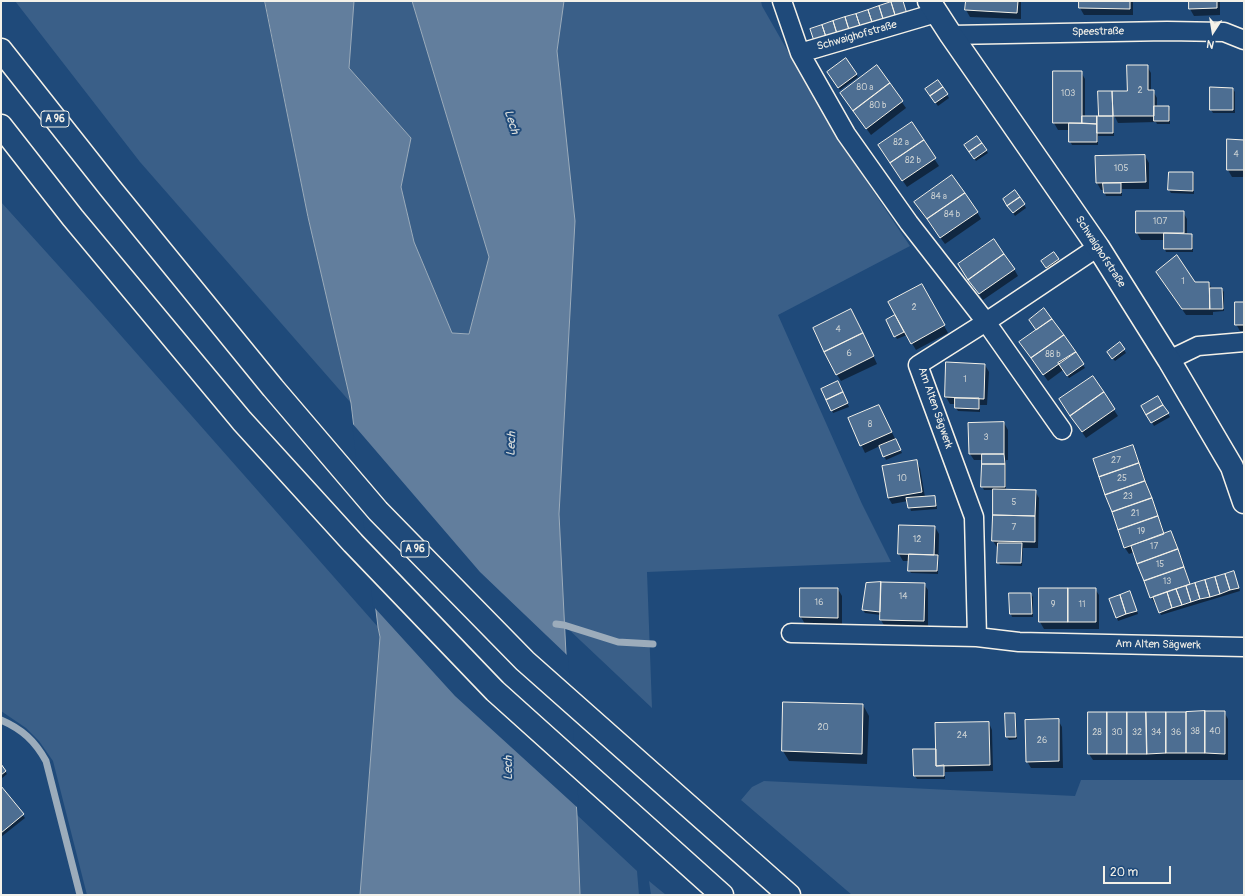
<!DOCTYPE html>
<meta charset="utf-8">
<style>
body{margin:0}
#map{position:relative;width:1245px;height:896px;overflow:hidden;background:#1f4a7a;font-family:Pangolin,sans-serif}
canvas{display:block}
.frame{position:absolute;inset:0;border:2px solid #f4f1e8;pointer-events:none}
.north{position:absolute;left:1193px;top:12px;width:40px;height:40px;-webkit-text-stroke:3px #1f4a7a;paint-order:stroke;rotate:192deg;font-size:11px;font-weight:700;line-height:16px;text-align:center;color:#f4f1e8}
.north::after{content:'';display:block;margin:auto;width:14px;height:18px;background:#f4f1e8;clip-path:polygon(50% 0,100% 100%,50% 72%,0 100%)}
.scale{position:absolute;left:1103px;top:866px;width:68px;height:18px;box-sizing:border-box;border:2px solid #f4f1e8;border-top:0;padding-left:5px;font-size:12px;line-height:14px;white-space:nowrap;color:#f4f1e8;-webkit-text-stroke:3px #1f4a7a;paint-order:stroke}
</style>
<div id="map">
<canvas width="1245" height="896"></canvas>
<div class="frame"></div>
<div class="north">N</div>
<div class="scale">20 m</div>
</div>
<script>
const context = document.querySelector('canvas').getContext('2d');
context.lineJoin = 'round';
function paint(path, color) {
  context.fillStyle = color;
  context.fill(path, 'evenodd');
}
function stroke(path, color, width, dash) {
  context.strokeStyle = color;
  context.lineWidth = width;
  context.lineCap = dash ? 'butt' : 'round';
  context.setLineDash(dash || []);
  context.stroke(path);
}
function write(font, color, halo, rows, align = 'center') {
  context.font = font + ' Pangolin,sans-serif';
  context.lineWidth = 4;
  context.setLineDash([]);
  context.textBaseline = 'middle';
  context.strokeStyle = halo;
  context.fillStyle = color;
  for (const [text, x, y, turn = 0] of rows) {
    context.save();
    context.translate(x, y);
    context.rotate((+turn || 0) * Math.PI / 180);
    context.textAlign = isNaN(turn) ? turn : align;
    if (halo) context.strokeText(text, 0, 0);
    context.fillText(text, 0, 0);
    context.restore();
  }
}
paint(new Path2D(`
 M15 1H265L308 217 351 403 140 162Z
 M354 1H412L489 257 469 334 452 333 414 242 401 187 411 138 349 68Z
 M564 1H761L762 6 838 139 910 246 778 315 862 504 891 562 647 572 652 708 564 625 559 514 575 221 557 51Z
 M1 202 94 305 378 627 380 637 360 895H87L53 761 39 741 26 728 1 711Z
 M1081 780H1244V895H852L741 800 752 787 764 781 1075 796Z
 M577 815 637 871 639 895H580Z
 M649 881 666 895H651Z`), '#3a5f88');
const water = new Path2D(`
 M265 1H354L349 68 411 138 401 187 414 242 452 333 469 334 489 257 412 1H564L557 51 575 221 559 514 566 654 577 815 580 895H360L380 637 378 627 351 403 308 217Z`);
paint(water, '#627e9d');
stroke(water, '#9cacbb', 1);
paint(new Path2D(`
 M352 423 480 572 568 656 579 809 455 696 373 606Z`), '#1f4a7a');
paint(new Path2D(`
 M967 1H1021V19L970 17 966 10Z
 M1080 1H1133V15H1084L1080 8Z
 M1190 1H1220V15L1194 16 1190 9Z
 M1147 66 1151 73V91H1153L1157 98V107H1168L1170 111V124H1157L1156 122 1118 123 1114 115V136H1098V145H1072L1070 141V130H1058L1054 123V72H1081L1085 79V117H1100L1128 92Z
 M877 67 906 108 871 135 841 93Z
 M856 74 858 77 840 90 830 76Z
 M938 81 949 98 938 106 928 92Z
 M1233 89 1235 92V113H1213L1211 110Z
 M911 124 939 166 907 187 883 152Z
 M1228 140 1244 141V177H1232L1228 170Z
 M967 148 986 150 988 153 976 161Z
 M1145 156 1149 163V189H1122V196H1106L1104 190H1101L1097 183Z
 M1193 173 1194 176V194L1171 193 1169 190Z
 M1015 191 1026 208 1015 216 1006 202Z
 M919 209 977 212 981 219 945 244Z
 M1183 212 1187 219V235H1191L1193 238V252H1166L1165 249V240H1141L1137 233Z
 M1054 253 1060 263 1049 271 1043 261Z
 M1014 269 1018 276 983 300 963 271Z
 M1161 279 1209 283 1212 289H1222L1224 292V311L1213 312V315H1186Z
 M922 285 948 333 916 350 907 335 897 339 887 320 903 332 905 331Z
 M1244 303V331H1240L1236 324Z
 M1044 310 1085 368 1069 378 1063 370 1048 381 1020 343 1037 331 1030 320Z
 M855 317 877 364 841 381 837 375Z
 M1120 344 1126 353 1115 361 1110 355Z
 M985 365 989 372 987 405H980V412L958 411 956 408V404H950L946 397Z
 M1092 377 1118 416 1086 438 1064 406Z
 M840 385 849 407 833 413 832 410Z
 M1158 397 1170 417 1154 426 1143 406Z
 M879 406 902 453 886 460 880 446 865 453 849 419Z
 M1004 423 1008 430V460H1006V491H1035L1039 498 1038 548H1023L1022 566 1000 565 998 562 999 547H997L993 541 994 490H984L982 486 983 460H974L970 454Z
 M1132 446 1136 453 1165 535 1171 533 1175 539 1191 586 1234 573 1240 591 1161 615 1156 603 1155 604 1151 597 1134 552 1129 554 1125 548 1094 460Z
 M916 461 920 468 925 497H935L936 500 937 509 911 511 908 501 892 504 888 497Z
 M935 527 939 534 938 574 911 573 909 570 910 561H903L899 554Z
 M881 583 924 584 928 590V627H885L881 620V615L865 613 863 610Z
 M838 589 842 596V624H805L801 617Z
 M1095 589 1099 595V629H1044L1040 622Z
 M1130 592 1138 614 1118 621 1111 599Z
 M1031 594 1033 597V617H1012L1011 614Z
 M863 705 869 716 867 764 789 761 783 751Z
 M1224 712 1228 719V760H1093L1089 754Z
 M1006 714H1014L1016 717 1017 739 1009 740 1007 737Z
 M1058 720 1062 727 1063 768H1031L1027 761Z
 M989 723 992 730 993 771 945 772V779H917L915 776 937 750Z
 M1 766 7 774 1 779Z
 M1 788 25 818 1 837Z`), '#0007');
stroke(new Path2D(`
 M556 624 564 625 618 642 653 644
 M1 720C22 729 35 741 46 761L80 895`), '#9cacbb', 7);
const building = new Path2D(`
 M895 1H903L907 14 896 18 891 2Z
 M966 1H1018L1017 13 965 10Z
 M1079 1H1130V9L1079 8Z
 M1189 1H1217V8L1189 9Z
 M891 2 896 18 884 22 879 6Z
 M879 6 884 22 873 25 868 10Z
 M868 10 873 25 861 29 856 14Z
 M856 14 861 29 850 33 845 17Z
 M845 17 850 33 838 37 833 21Z
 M833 21 838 37 827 40 822 25Z
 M822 25 827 40 815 44 810 29Z
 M846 58 857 74 838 88 827 72Z
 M877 65 890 83 853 111 840 93Z
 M1127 65H1148V90H1154V116H1113L1112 91H1127Z
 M1053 71H1082V123H1053Z
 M938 80 943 87 930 96 925 89Z
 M890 83 903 101 866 129 853 111Z
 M943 87 948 94 935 103 930 96Z
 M1210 87 1233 88V110H1210Z
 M1098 91H1112L1113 116H1099Z
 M1154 106H1169V121H1154Z
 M1082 116H1097V124L1082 123Z
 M1097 116H1113V133H1097Z
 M912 122 924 140 890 163 878 145Z
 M1069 123 1097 124V142H1069Z
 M977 136 982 143 969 152 964 145Z
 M1227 139 1244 140V170H1227Z
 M924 140 936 158 902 181 890 163Z
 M982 143 987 150 974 159 969 152Z
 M1145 155 1146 182 1096 183 1095 156Z
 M1169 172H1193V191L1168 190Z
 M952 175 965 193 927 219 914 202Z
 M1103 183H1121V193H1104Z
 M1015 190 1020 197 1007 206 1003 199Z
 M965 193 978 212 940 238 927 219Z
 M1020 197 1025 204 1013 213 1007 206Z
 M1136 211H1184V233H1136Z
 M1164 233 1192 234V249H1164Z
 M994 239 1004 254 968 280 958 264Z
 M1054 252 1059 259 1046 268 1041 261Z
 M1004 254 1015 269 979 294 968 280Z
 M1177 255 1195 282H1209L1210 309H1182L1156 272Z
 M922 284 945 325 911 344 888 302Z
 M1210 288H1222L1223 309H1210Z
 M1235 302H1244V325H1235Z
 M1044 308 1052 319 1036 330 1029 320Z
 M851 309 863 333 824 352 813 328Z
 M895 315 904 332 894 337 886 320Z
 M1052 319 1064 335 1031 358 1019 342Z
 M863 333 874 356 836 375 824 352Z
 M1064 335 1076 352 1043 375 1031 358Z
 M1120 342 1125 349 1112 359 1107 352Z
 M1076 352 1084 364 1067 376 1058 363Z
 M946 362 985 364 984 399 945 397Z
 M1093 376 1104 392 1070 416 1059 399Z
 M838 381 843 392 826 400 821 389Z
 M843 392 848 403 831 411 826 400Z
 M1104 392 1115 409 1082 432 1070 416Z
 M1158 396 1163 405 1146 415 1141 406Z
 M955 398H979V409L955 408Z
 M879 405 892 432 860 446 848 418Z
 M1163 405 1169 413 1151 423 1146 415Z
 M1004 422V454H969L968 423Z
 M896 439 901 450 883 457 879 446Z
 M1133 445 1139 463 1099 477 1093 459Z
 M982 454H1004L1005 464H982Z
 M917 460 922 492 888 498 882 466Z
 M1139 463 1145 481 1105 495 1099 477Z
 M982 464H1005V487H981Z
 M1145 481 1152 498 1112 512 1105 495Z
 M993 489 1036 490 1035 516 993 515Z
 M935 496 936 506 908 508 906 498Z
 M1152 498 1158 516 1118 530 1112 512Z
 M993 515 1035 516V542L992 541Z
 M1158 516 1164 534 1124 548 1118 530Z
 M899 525 935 526 934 555 898 554Z
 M1171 531 1178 549 1137 564 1131 546Z
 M998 543H1022L1021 563H997Z
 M1178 549 1184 567 1144 581 1137 564Z
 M909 554 938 555 937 571H908Z
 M1184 567 1190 584 1150 598 1144 581Z
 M1234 571 1239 588 1230 590 1225 574Z
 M1225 574 1230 590 1220 594 1215 577Z
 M1215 577 1220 594 1210 597 1205 580Z
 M1205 580 1210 597 1200 599 1195 583Z
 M881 582 925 583 924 621 880 620Z
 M881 582 880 612 862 610 866 583Z
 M1195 583 1200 599 1191 602 1186 586Z
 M1186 586 1191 602 1182 605 1176 589Z
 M800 588H838V618L800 617Z
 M1039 588H1068V622H1039Z
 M1068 588H1096V622H1068Z
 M1176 589 1182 605 1172 608 1167 592Z
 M1130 591 1137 611 1126 614 1120 595Z
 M1167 592 1172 608 1159 613 1153 597Z
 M1009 593H1031L1032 614H1010Z
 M1120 595 1126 614 1116 618 1109 599Z
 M783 702 863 704 862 754 782 751Z
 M1205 711V753H1186V712Z
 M1205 711H1225V754L1205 753Z
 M1088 712H1107V754H1088Z
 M1107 712H1127V754H1107Z
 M1127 712H1146L1147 754H1127Z
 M1146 712H1166V753L1147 754Z
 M1166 712H1186V753H1166Z
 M1005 713H1015L1016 737H1006Z
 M1059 719V761L1026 762 1025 720Z
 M989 722 990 765 936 766 935 723Z
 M913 749H936V766L944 765V776H914Z
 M1 764 6 771 1 775Z
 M1 786 24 814 1 833Z`);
paint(building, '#4d6e92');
stroke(building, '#f4f1e8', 1);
const minor = new Path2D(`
 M782 1 800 53 846 134 909 223 986 322 1062 430
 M951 35 1167 31 1224 32 1244 40
 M800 53 936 13
 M1169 360 1198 346 1244 342
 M791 633 977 637 1019 642 1244 647
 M977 637 974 517 918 365 986 322 1098 247`);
const tertiary = new Path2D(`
 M929 1 951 35 1098 247 1169 360 1232 467 1244 502`);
const motorway = new Path2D(`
 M1 50 110 188 273 388 378 511 525 661 789 895
 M1 126 73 218 242 421 353 543 495 691 722 895`);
stroke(minor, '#f4f1e8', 21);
stroke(tertiary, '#f4f1e8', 25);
stroke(motorway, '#f4f1e8', 25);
stroke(minor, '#1f4a7a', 18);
stroke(tertiary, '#1f4a7a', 22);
stroke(motorway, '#1f4a7a', 22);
write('9px', '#cad0d2', null, [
 ["80 a",865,88],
 ["2",1140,91],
 ["103",1068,94],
 ["80 b",878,106],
 ["82 a",901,143],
 ["4",1236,155],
 ["82 b",913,161],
 ["105",1121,169],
 ["84 a",939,197],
 ["84 b",952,215],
 ["107",1160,222],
 ["1",1183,282],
 ["2",914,308],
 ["4",838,330],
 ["6",849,354],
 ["88 b",1053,355],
 ["1",965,380],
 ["8",870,425],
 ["3",986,438],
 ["27",1116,461],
 ["10",902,479],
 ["25",1122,479],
 ["23",1128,497],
 ["5",1014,503],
 ["21",1135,514],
 ["7",1014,528],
 ["19",1141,532],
 ["12",917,540],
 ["17",1154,547],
 ["15",1160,565],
 ["13",1167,582],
 ["14",903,597],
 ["16",819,603],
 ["9",1053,605],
 ["11",1082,605],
 ["20",823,728],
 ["38",1195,732],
 ["40",1215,732],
 ["28",1097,733],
 ["30",1117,733],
 ["32",1137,733],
 ["34",1156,733],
 ["36",1176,733],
 ["24",962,736],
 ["26",1042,741]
]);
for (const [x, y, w] of [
 [55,119,28],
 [415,549,28]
]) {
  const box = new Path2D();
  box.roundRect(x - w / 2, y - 8, w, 16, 3);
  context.fillStyle = '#1f4a7a';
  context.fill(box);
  stroke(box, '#f4f1e8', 1);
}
write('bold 10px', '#f4f1e8', null, [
 ["A 96",55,119],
 ["A 96",415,549]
]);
write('11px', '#f4f1e8', '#1f4a7a', [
 ["Speestraße",1098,32,-1],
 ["Schwaighofstraße",857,36,-16],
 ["Schwaighofstraße",1100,252,57],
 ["Am Alten Sägwerk",935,408,71],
 ["Am Alten Sägwerk",1158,645,1]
]);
write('italic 12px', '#dee0dd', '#1f4a7a', [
 ["Lech",511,122,72],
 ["Lech",512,444,-88],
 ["Lech",509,768,-90]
]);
</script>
